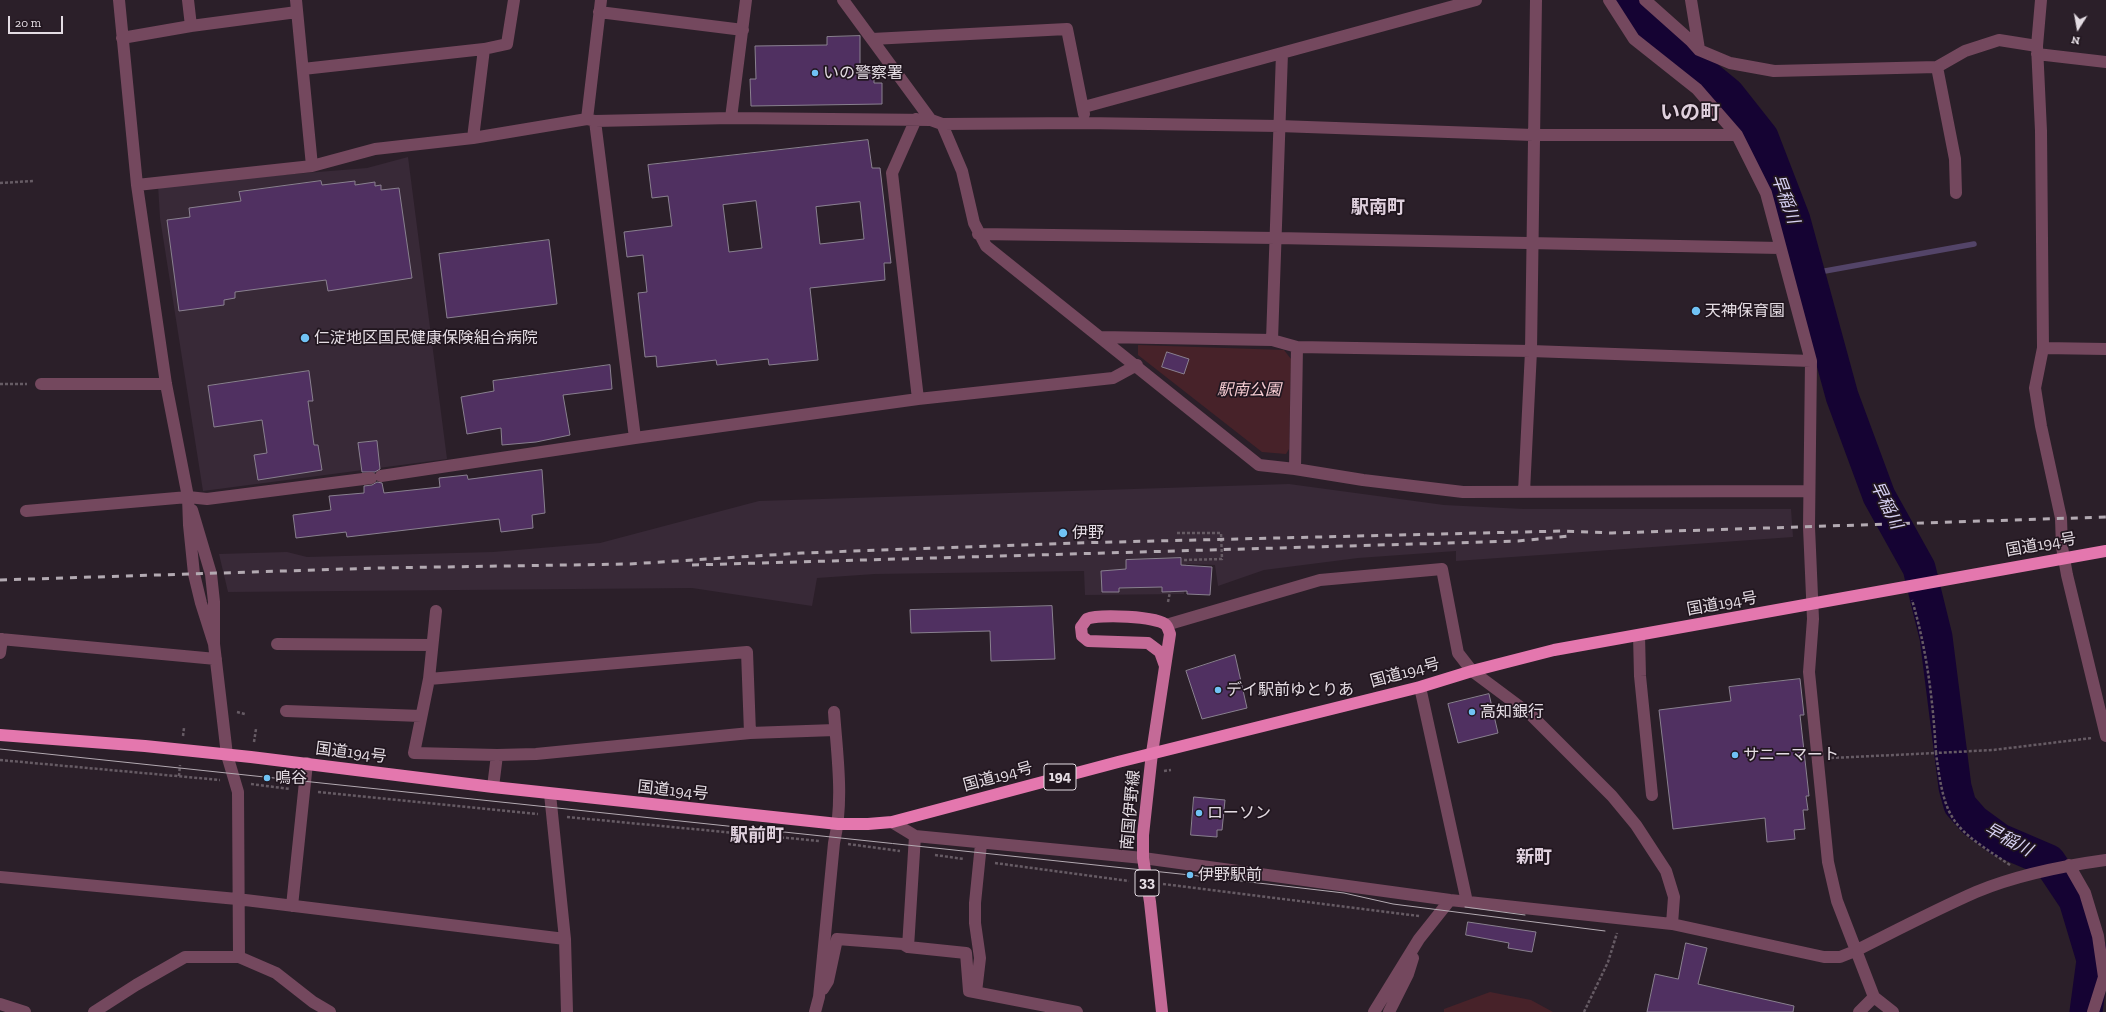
<!DOCTYPE html>
<meta charset="utf-8">
<style>
body{margin:0}
#map{position:relative;width:2106px;height:1012px;overflow:hidden;background:#2b1f29;font-family:"Zilla Slab",serif}
canvas{display:block}
.north{position:absolute;left:2058px;top:8px;width:40px;height:40px;-webkit-text-stroke:3px #21161f;paint-order:stroke;rotate:191deg;font-size:11px;font-weight:700;line-height:16px;text-align:center;color:#e4dce3}
.north::after{content:'';display:block;margin:auto;width:14px;height:18px;background:#e4dce3;clip-path:polygon(50% 0,100% 100%,50% 72%,0 100%)}
.scale{position:absolute;left:8px;top:16px;width:55px;height:18px;box-sizing:border-box;border:2px solid #e4dce3;border-top:0;padding-left:5px;font-size:12px;line-height:14px;white-space:nowrap;color:#e4dce3;-webkit-text-stroke:3px #21161f;paint-order:stroke}
</style>
<div id="map">
<canvas width="2106" height="1012"></canvas>
<div class="north">N</div>
<div class="scale">20 m</div>
</div>
<script>
const context = document.querySelector('canvas').getContext('2d');
context.lineJoin = 'round';
function paint(path, color) {
  context.fillStyle = color;
  context.fill(path, 'evenodd');
}
function stroke(path, color, width, dash) {
  context.strokeStyle = color;
  context.lineWidth = width;
  context.lineCap = dash ? 'butt' : 'round';
  context.setLineDash(dash || []);
  context.stroke(path);
}
function write(font, color, halo, rows, align = 'center') {
  context.font = font + ' "Zilla Slab","Noto Sans JP",serif';
  context.lineWidth = 3.5;
  context.setLineDash([]);
  context.textBaseline = 'middle';
  context.strokeStyle = halo;
  context.fillStyle = color;
  for (const [text, x, y, turn = 0] of rows) {
    context.save();
    context.translate(x, y);
    context.rotate((+turn || 0) * Math.PI / 180);
    context.textAlign = isNaN(turn) ? turn : align;
    if (halo) context.strokeText(text, 0, 0);
    context.fillText(text, 0, 0);
    context.restore();
  }
}
paint(new Path2D(`
 M408 157 447 459 203 491 160 218 158 185 367 168Z
 M1289 484 1444 505 1524 509H1791L1793 537 1456 561V551L1358 558 1264 570 1218 586 1215 565 1186 564 1184 594 1085 595 1084 571 875 574 817 578 812 606 692 588 228 592 219 554 287 552 307 557 493 552 600 543 759 501Z`), '#382937');
paint(new Path2D(`
 M1138 345 1284 350 1291 359 1289 449 1286 454 1262 452 1138 355Z
 M1490 992 1531 1000 1553 1012H1444V1009Z`), '#472229');
stroke(new Path2D(`
 M1825 271 1974 244`), '#534468', 5.5);
stroke(new Path2D(`
 M1631 0 1641 18 1672 48 1728 94 1762 137 1794 220 1842 396 1879 496 1919 568 1936 637 1955 787 1960 805 1974 821 2000 840 2049 861 2075 900 2093 960 2086 1012`), '#150333', 33);
const building = new Path2D(`
 M860 36V67H874V83H882V104L751 106 750 79H756L755 46 827 45V37Z
 M868 140 872 168H880L891 263H884L885 280 810 288 818 360 769 365 768 359 717 365 716 360 657 367 656 356 645 357 638 293 647 292 643 255 627 257 624 232 672 226 668 196 652 198 648 165ZM756 201 762 248 729 252 723 205ZM860 202 864 239 820 244 816 207Z
 M321 181 322 185 355 181V185L375 182V186L381 185V190L399 188 412 278 328 291 326 280 235 292V298L224 300V305L179 311 167 220 190 217 189 208 241 201 239 192Z
 M549 240 557 304 447 318 439 254Z
 M1167 352 1189 359 1184 374 1162 367Z
 M610 365 612 389 563 395 570 435 536 442 502 445 501 428 467 434 461 397 494 391 493 381Z
 M309 371 313 401H308L314 445H318L322 470 258 480 254 455 267 453 262 420 214 427 208 386Z
 M377 441 380 469 375 472H362L358 443Z
 M542 470 545 513 532 515 533 528 501 532 499 519 347 537 346 532 296 538 293 515 331 510 329 496 364 493V486L372 485 377 482 382 483 384 493 440 487 439 478 467 475 468 479Z
 M1181 558V565L1212 567 1210 595 1187 594V591L1162 592V587L1119 588V592H1102L1101 571 1126 569V560Z
 M1052 606 1055 659 991 661 990 631 911 633 910 610Z
 M1235 655 1247 708 1202 719 1186 671Z
 M1800 679 1804 715H1800L1809 796H1806L1808 810H1803L1805 829 1794 830 1795 839 1767 842 1765 818 1673 829 1659 710 1731 701 1729 687Z
 M1489 694 1498 733 1458 743 1448 704Z
 M1194 797 1225 800 1222 830H1217V837L1191 835Z
 M1468 922 1536 932 1532 952 1508 948 1509 943 1466 935Z
 M1686 943 1707 948 1698 984 1794 1006 1793 1012H1647L1655 974 1678 979Z`);
paint(building, '#503061');
stroke(building, '#89808f', 1);
stroke(new Path2D(`
 M0 183 33 181
 M0 384H27
 M1177 533H1221L1222 559 1184 560
 M1168 602 1170 592
 M237 712 245 714
 M183 736 184 728
 M254 742 256 729
 M1831 758 1936 753C1933 701 1927 650 1912 600
 M0 760 220 780
 M1164 771 1171 770
 M179 776 180 765
 M251 784 290 789
 M318 792 538 814
 M567 817 819 841
 M848 844 900 851
 M935 855 964 859
 M995 863 1129 881
 M2010 865C1953 827 1945 824 1936 753L1993 750 2092 738
 M1163 884 1419 916
 M1584 1012 1608 962 1617 933`), '#665b64', 2.5, [3, 2]);
stroke(new Path2D(`
 M119 0 137 185 166 384 188 497 189 525 194 574 201 603 214 644
 M188 0 191 26
 M296 0 312 166
 M601 0 587 119 595 121 731 118 931 120 942 124 1084 123 1279 126 1533 135H1737
 M843 0 931 120
 M1609 0 1634 39 1697 89 1737 135 1766 193 1811 361 1809 527 1813 619 1809 672 1828 862 1837 901 1874 997 1893 1012
 M1645 0 1691 41 1699 50 1730 63 1774 71 1937 67 1965 51 1999 40 2037 46
 M1691 0 1699 49
 M2041 0 2037 46 2041 131 2043 348 2035 388 2041 426 2061 518 2062 547 2067 575 2106 736
 M599 12 743 30
 M122 38 191 26 297 12
 M872 39 1067 29 1084 114
 M2037 54 2106 62
 M1937 67 1955 159 1956 193
 M303 69 484 49
 M1084 107 1476 0
 M731 118 746 0
 M916 119 892 173 918 399
 M595 121 635 438 918 399 1113 378 1137 365
 M942 124 962 171 974 223 986 246 1259 465 1295 469 1363 480 1463 492 1809 491
 M473 138 484 49 507 44 514 0
 M137 185 312 166 375 149 473 138 587 119
 M978 234 1276 238 1780 248
 M1100 337 1272 340 1297 347 1531 351 1811 361
 M1272 340 1282 53
 M2043 348 2106 349
 M41 384H166
 M1295 469 1297 347
 M381 476 635 438
 M1524 492 1531 351 1536 0
 M192 510 211 574 214 602V644L227 755 238 792 239 957
 M26 511 188 497 207 499 371 478
 M1166 625 1320 580 1442 569 1458 653 1472 671 1531 715 1612 796 1636 825 1666 871 1674 897 1672 924
 M1639 635 1640 676 1652 795
 M0 639 216 659
 M277 644 432 645
 M0 653 2 639
 M429 679 436 611
 M1420 687 1467 902
 M286 711 421 716
 M750 733 835 730
 M493 787 497 755 414 753 429 679 747 652 750 733 536 754 497 755
 M550 794 565 939 567 1012
 M892 822 915 836 1143 858 1450 900 1672 924 1824 957H1840L1855 951C1895 931 1935 910 1976 892 2017 875 2062 866 2106 860
 M915 836 908 947 966 953 969 991 1077 1012
 M2069 865 2085 893 2098 936 2104 977 2093 1012
 M0 877 237 899 565 939
 M292 906 307 763
 M823 989 828 981 837 939 903 944 908 947
 M976 992 980 958 975 923V903L981 844
 M0 1004 25 1012
 M94 1012 136 985 185 957H239L276 973 313 1002 330 1012
 M815 1012 819 997 834 843C844 800 837 755 834 712
 M1374 1012 1419 939 1450 900
 M1389 1012 1408 974 1413 958
 M1859 1012 1874 997`), '#74485e', 12);
stroke(new Path2D(`
 M1162 1012 1150 902 1143 858V835L1152 753 1170 634C1169 632 1168 627 1166 625 1158 616 1098 614 1087 619 1085 621 1083 625 1081 627L1082 636 1088 641 1148 643 1160 652 1165 666`), '#c46a97', 12);
stroke(new Path2D(`
 M0 735 145 746 251 757 493 787 838 824H868L892 822 1118 762 1420 687 1472 671 1554 650 2106 551`), '#e477ae', 12);
stroke(new Path2D(`
 M0 749 1190 875 1344 893 1393 904 1605 931
 M1465 907 1525 915`), '#b3aab2', 1);
stroke(new Path2D(`
 M692 565 1518 541 1570 536
 M0 580 378 568 630 564 802 553 1074 543 1562 531 1612 533 2106 517`), '#b3aab2', 3, [7, 7]);
for (const [x, y, r, color] of [
 [815,73,4,"#70c2f4"],
 [1696,311,5,"#70c2f4"],
 [305,338,5,"#70c2f4"],
 [1063,533,5,"#70c2f4"],
 [1218,690,4,"#70c2f4"],
 [1472,712,4,"#70c2f4"],
 [1735,755,4,"#70c2f4"],
 [267,778,4,"#70c2f4"],
 [1199,813,4,"#70c2f4"],
 [1190,875,4,"#70c2f4"]
]) {
  const dot = new Path2D();
  dot.arc(x, y, r, 0, 2 * Math.PI);
  context.fillStyle = color;
  context.fill(dot);
  stroke(dot, '#21161f', 1.5);
}
for (const [x, y, w] of [
 [1060,777,32],
 [1147,883,24]
]) {
  const box = new Path2D();
  box.roundRect(x - w / 2, y - 13, w, 26, 3);
  context.fillStyle = '#21161f';
  context.fill(box);
  stroke(box, '#e4dce3', 1);
}
write('bold 15px', '#e4dce3', null, [
 ["194",1060,777],
 ["33",1147,883]
]);
write('16px', '#e4dce3', '#21161f', [
 ["いの警察署",823,73],
 ["天神保育園",1705,311],
 ["仁淀地区国民健康保険組合病院",314,338],
 ["伊野",1072,533],
 ["デイ駅前ゆとりあ",1226,690],
 ["高知銀行",1480,712],
 ["サニーマート",1743,755],
 ["鳴谷",275,778],
 ["ローソン",1207,813],
 ["伊野駅前",1198,875]
], 'left');
write('italic 16px', '#f6ccd2', '#21161f', [
 ["駅南公園",1249,390]
]);
write('16px', '#e4dce3', '#21161f', [
 ["国道194号",2041,545,-10],
 ["国道194号",1722,604,-10],
 ["国道194号",1405,673,-15],
 ["国道194号",351,753,7],
 ["国道194号",998,777,-15],
 ["国道194号",673,791,6],
 ["南国伊野線",1131,810,-85]
]);
write('italic 17px', '#d8d2f4', '#21161f', [
 ["早稲川",1785,199,70],
 ["早稲川",1886,505,64],
 ["早稲川",2008,840,28]
]);
write('bold 18px', '#dfd0dd', '#21161f', [
 ["駅南町",1378,208],
 ["駅前町",757,836],
 ["新町",1534,858]
]);
write('bold 20px', '#dfd0dd', '#21161f', [
 ["いの町",1690,113]
]);
</script>
